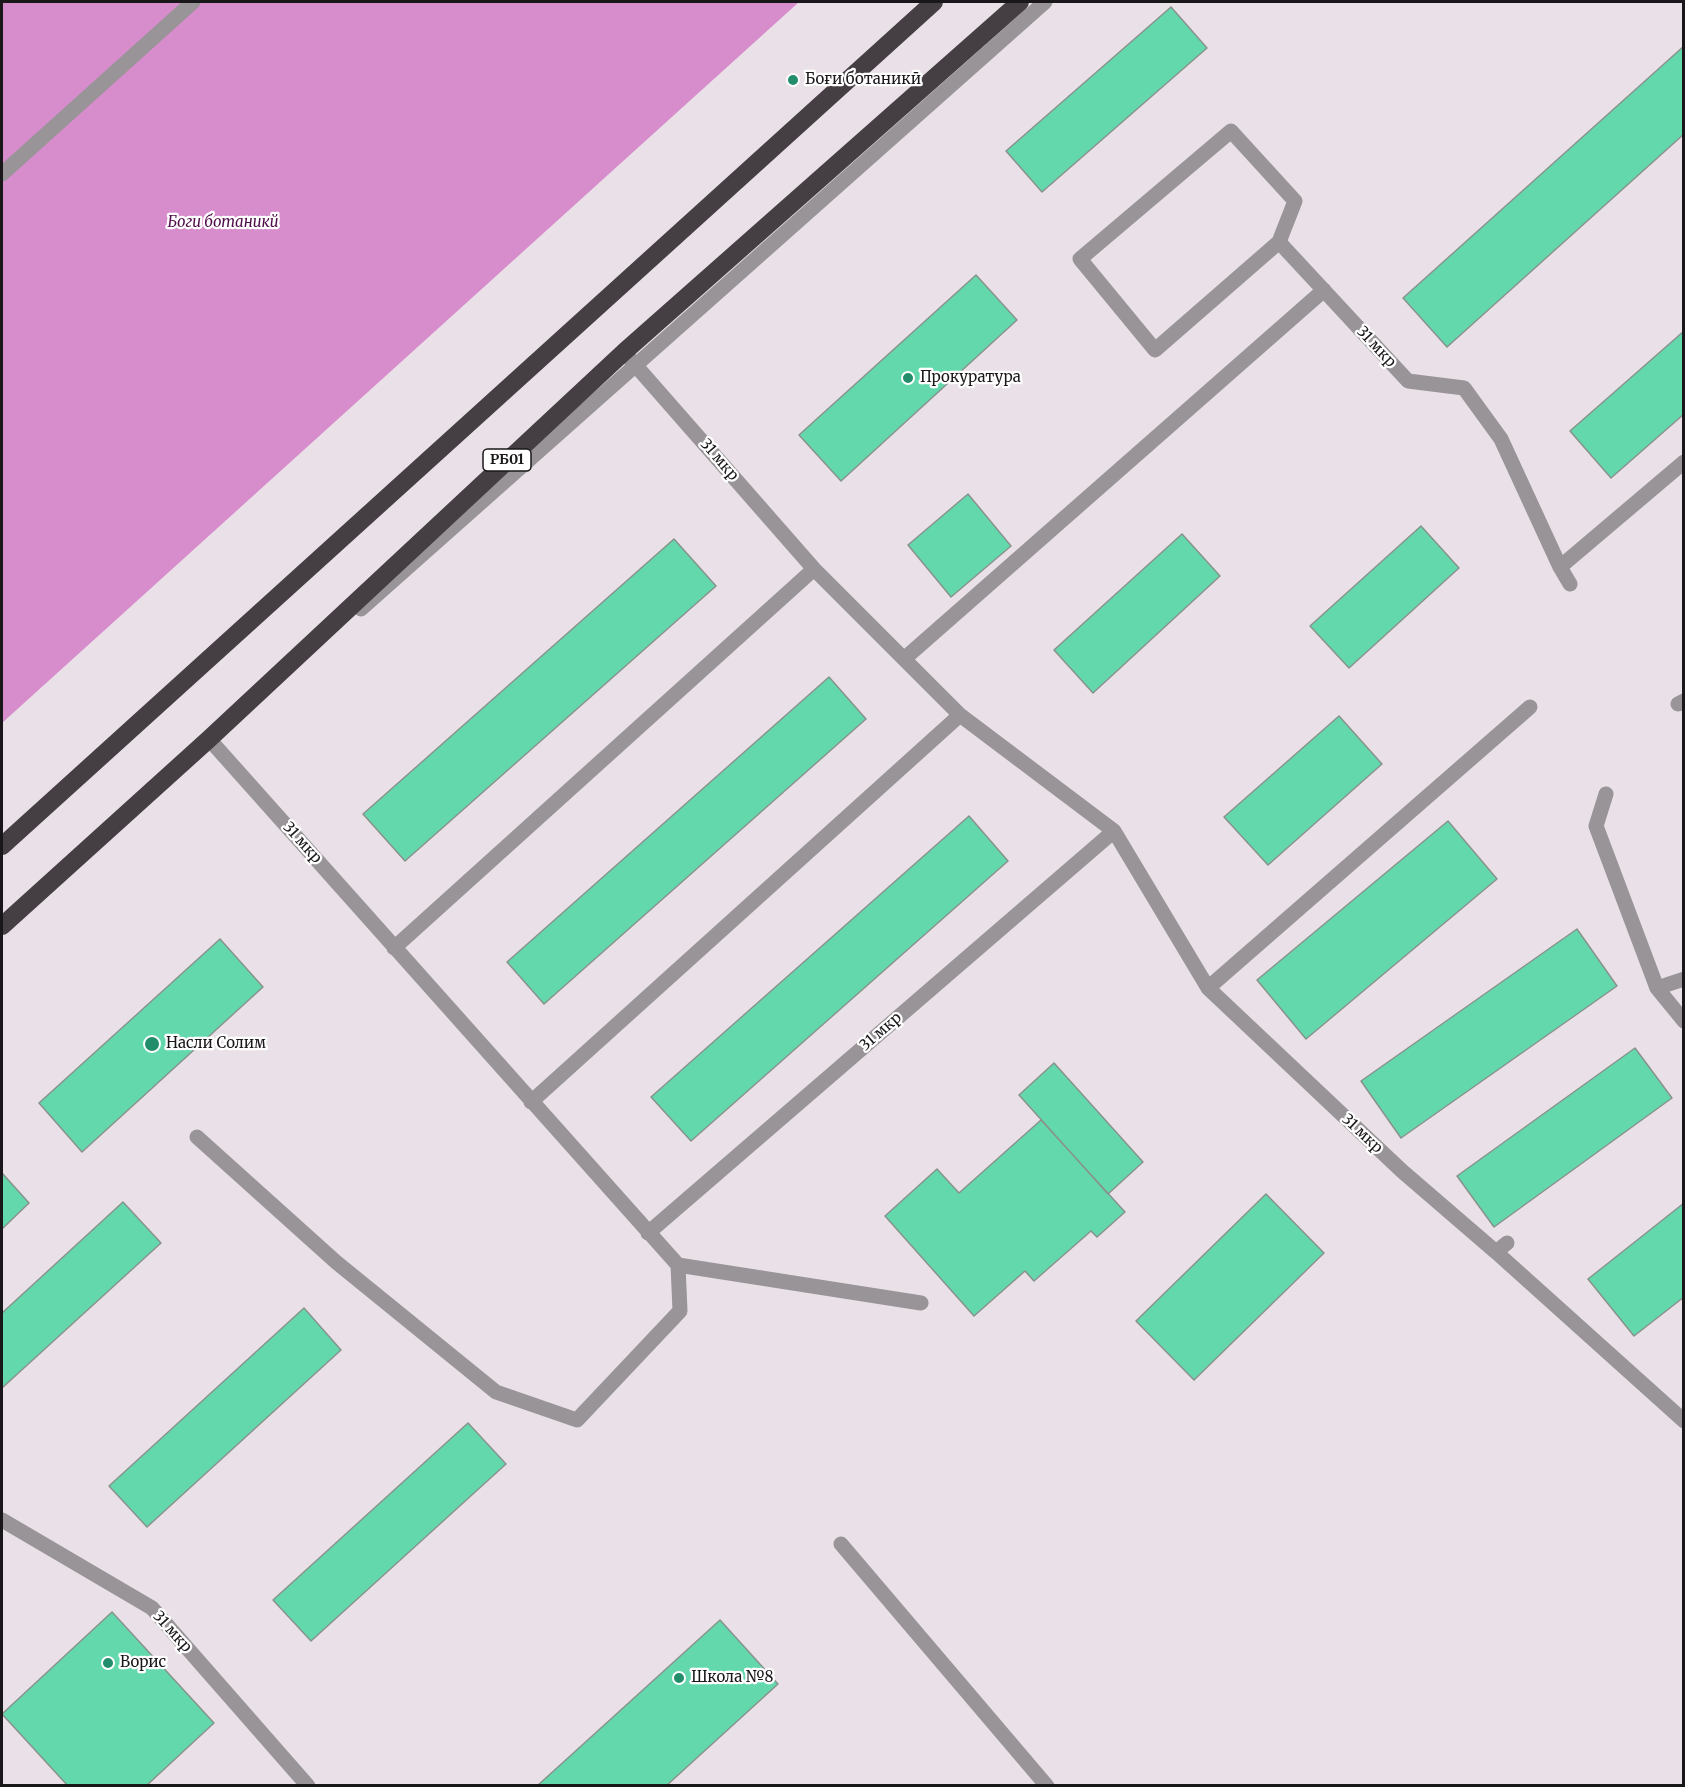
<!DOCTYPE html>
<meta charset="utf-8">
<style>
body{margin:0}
#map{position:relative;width:1685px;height:1787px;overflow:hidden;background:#e9e1e7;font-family:Merriweather,serif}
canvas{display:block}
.frame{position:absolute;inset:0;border:3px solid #1a171a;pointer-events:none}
</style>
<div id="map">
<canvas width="1685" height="1787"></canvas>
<div class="frame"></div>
</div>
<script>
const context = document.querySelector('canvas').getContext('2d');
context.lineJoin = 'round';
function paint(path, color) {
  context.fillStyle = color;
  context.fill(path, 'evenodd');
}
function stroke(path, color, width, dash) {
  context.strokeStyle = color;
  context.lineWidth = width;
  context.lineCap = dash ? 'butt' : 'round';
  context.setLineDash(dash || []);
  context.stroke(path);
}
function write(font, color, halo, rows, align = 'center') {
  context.font = font + ' Merriweather,serif';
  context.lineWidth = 4.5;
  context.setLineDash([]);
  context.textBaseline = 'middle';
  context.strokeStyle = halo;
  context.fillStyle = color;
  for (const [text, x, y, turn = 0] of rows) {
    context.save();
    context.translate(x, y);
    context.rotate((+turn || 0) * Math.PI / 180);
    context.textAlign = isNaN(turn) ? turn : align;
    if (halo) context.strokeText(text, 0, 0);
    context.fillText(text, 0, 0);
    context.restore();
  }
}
paint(new Path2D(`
 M2 2H799L2 723Z`), '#d78ccc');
const building = new Path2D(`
 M1171 7 1207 48 1042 192 1006 151Z
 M1684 46V134L1447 347 1403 298Z
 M976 275 1017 320 841 481 799 435Z
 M1684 331V414L1611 478 1570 431Z
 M968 494 1011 546 951 597 908 545Z
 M1421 526 1459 568 1349 668 1310 626Z
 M1182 534 1220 576 1093 693 1054 650Z
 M674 539 716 586 405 861 363 814Z
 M829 677 866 719 544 1004 507 962Z
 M1339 716 1382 764 1268 865 1224 817Z
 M969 816 1008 861 691 1141 651 1097Z
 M1448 821 1497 879 1306 1039 1257 980Z
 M1577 929 1617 986 1401 1138 1361 1081Z
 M220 939 263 987 82 1152 39 1103Z
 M1635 1048 1672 1098 1494 1227 1457 1176Z
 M1054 1063 1143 1162 1108 1194 1019 1095Z
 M1041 1120 1125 1212 1097 1237 1091 1231 1034 1281 1025 1271 974 1316 885 1216 937 1169 959 1193Z
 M2 1173 29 1203 2 1229Z
 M1266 1194 1324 1253 1194 1380 1136 1321Z
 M123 1202 161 1243 2 1388V1313Z
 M1684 1203V1297L1634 1336 1588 1279Z
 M304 1308 341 1350 147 1527 109 1486Z
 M468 1423 506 1464 311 1641 273 1600Z
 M112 1612 214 1723 146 1786H68L2 1714Z
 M720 1620 778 1684 666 1786H537Z`);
paint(building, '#64d8ad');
stroke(building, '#88928d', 1.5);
stroke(new Path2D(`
 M2 174 193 2
 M1279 242 1295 201 1231 131 1080 259 1155 350 1279 242 1408 381 1464 388 1501 439 1560 567 1570 584
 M630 359 814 569 960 715 1114 831 1208 988 1402 1171 1496 1252 1507 1243
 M1560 567 1684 462
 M361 609 1045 2
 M904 659 1324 290
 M1678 704 1684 701
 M209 739 678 1265 921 1303
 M1606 794 1596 826 1657 988 1684 1021
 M394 948 814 569
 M1208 988 1530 707
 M1657 988 1684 979
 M531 1102 960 715
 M197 1137 336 1262 496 1392 577 1420 680 1311 678 1265
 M648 1233 1114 831
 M1496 1252 1684 1421
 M2 1520 152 1608 308 1786
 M841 1544 1047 1786`), '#989497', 15);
stroke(new Path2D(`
 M2 846 934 2
 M2 926 209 739 624 352 1020 2`), '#453e43', 18);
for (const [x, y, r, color] of [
 [793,80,6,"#228d6b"],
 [908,378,6,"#228d6b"],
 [152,1044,8,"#228d6b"],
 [108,1663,6,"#228d6b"],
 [679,1678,6,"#228d6b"]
]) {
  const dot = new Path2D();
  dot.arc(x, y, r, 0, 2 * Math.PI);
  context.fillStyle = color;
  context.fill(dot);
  stroke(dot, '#fff', 2);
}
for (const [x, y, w] of [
 [507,460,48]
]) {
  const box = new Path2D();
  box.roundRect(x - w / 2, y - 11, w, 22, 4.5);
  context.fillStyle = '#fff';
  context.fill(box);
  stroke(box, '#1a171a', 1.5);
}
write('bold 14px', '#1a171a', null, [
 ["РБ01",507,460]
]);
write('15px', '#1a171a', '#fff', [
 ["Боғи ботаникӣ",805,80],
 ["Прокуратура",920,378],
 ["Насли Солим",166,1044],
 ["Ворис",120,1663],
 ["Школа №8",691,1678]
], 'left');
write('italic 15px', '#510d4b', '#fff', [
 ["Боги ботаникй",223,223]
]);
write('15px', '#1a171a', '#fff', [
 ["31 мкр",1376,347,47],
 ["31 мкр",719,460,49],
 ["31 мкр",302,843,48],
 ["31 мкр",881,1032,-41],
 ["31 мкр",1362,1134,43],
 ["31 мкр",172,1632,48]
]);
</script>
